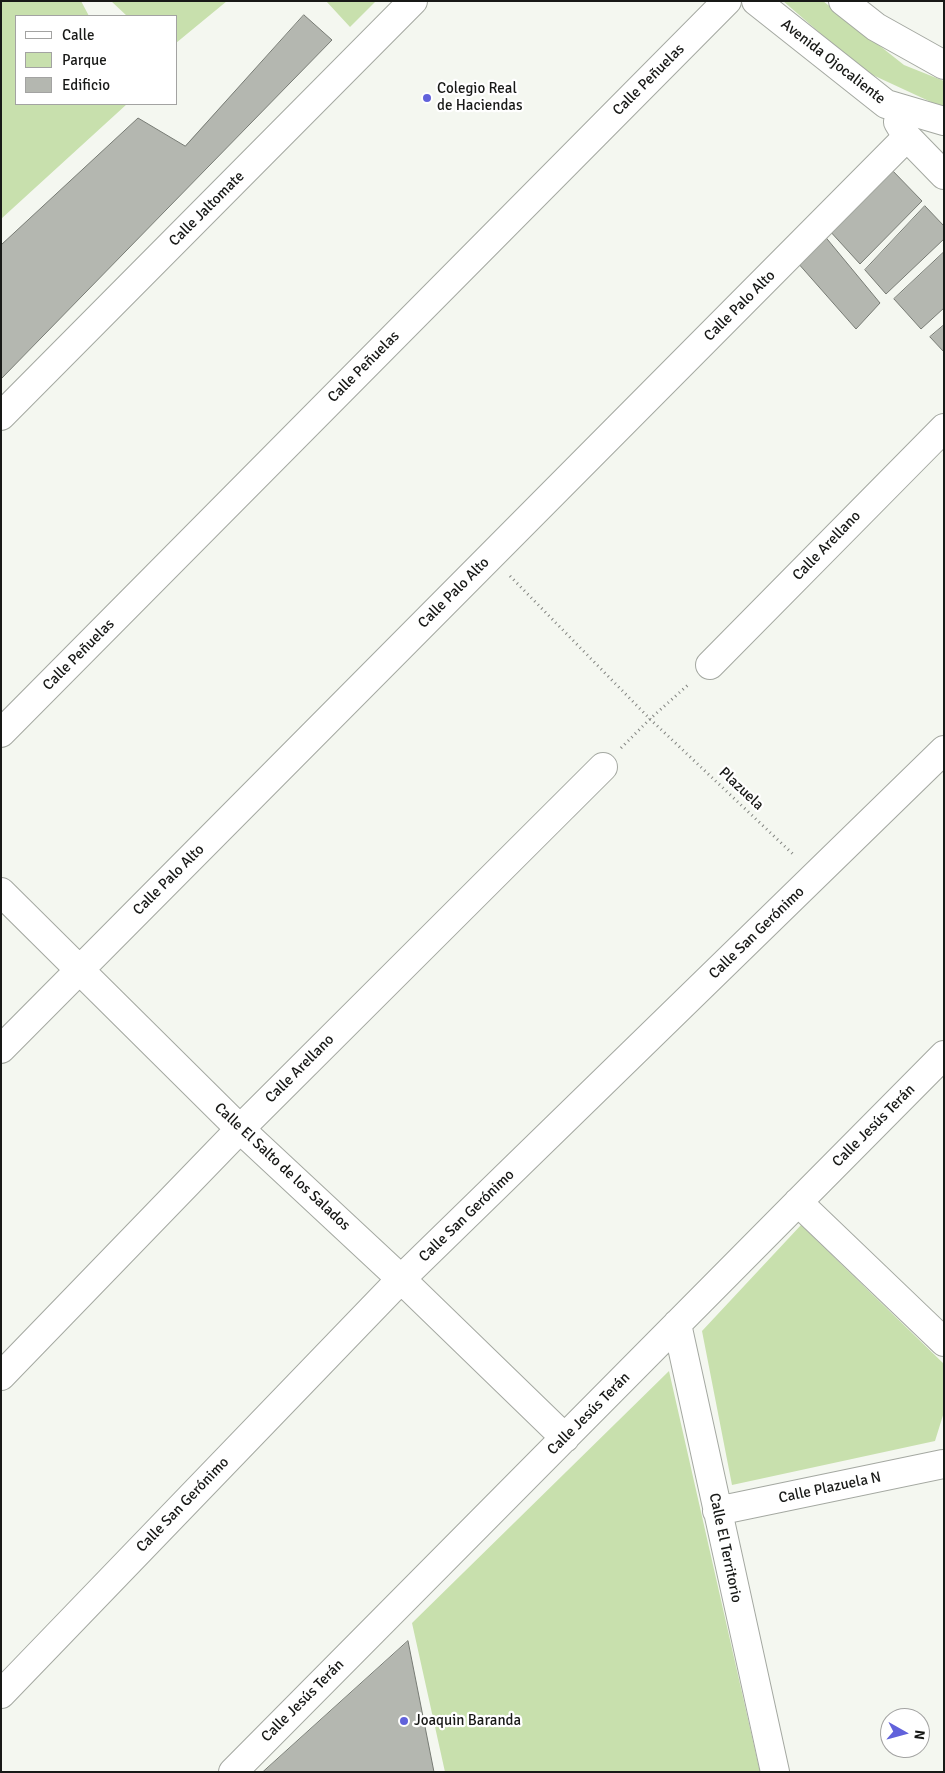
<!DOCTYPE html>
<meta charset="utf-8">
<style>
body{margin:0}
#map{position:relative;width:945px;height:1773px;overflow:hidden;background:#f4f7f0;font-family:Signika,sans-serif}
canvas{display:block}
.frame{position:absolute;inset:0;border:2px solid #181917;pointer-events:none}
.legend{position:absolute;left:15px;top:15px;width:162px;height:90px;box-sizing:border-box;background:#fff;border:1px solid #a3a3a2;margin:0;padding:6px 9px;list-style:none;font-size:15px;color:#181917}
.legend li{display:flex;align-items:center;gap:10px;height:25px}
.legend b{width:25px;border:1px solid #a3a3a2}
.north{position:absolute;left:880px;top:1708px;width:50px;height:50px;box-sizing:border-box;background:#fff;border:1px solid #a3a3a2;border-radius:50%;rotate:97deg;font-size:14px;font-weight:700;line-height:20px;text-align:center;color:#181917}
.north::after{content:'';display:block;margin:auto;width:18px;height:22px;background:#6162db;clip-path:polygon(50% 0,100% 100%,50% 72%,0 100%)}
</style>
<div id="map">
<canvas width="945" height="1773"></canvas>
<div class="frame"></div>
<ul class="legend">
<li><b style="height:6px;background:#fff"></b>Calle</li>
<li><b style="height:14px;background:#c8e0ad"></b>Parque</li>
<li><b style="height:14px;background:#b4b7b0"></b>Edificio</li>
</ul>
<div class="north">N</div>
</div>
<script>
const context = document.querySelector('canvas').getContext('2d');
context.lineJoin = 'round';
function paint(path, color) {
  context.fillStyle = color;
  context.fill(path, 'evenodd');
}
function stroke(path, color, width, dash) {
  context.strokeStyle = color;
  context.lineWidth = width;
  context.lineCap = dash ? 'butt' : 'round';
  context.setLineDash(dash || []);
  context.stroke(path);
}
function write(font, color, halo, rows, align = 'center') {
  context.font = font + ' Signika,sans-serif';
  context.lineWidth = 4.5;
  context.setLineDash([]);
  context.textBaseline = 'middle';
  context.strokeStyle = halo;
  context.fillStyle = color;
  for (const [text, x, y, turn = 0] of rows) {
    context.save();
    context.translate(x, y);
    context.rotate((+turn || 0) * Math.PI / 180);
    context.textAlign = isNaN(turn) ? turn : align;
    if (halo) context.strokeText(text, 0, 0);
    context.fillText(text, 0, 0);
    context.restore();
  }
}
paint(new Path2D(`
 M1 1H81L89 16H16V104H127L1 219Z
 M111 1H227L176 43V16H127Z
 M326 1H376L350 27Z
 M783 1H823L904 65 944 81V108L864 71Z
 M801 1225 944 1364V1412L935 1441 732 1485 702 1331Z
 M669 1371 760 1772H445L412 1623Z`), '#c8e0ad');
const building = new Path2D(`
 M304 15 332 40 1 379V245L138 118 185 146Z
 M890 168 922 201 860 264 828 229Z
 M925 206 944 226V239L886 294 865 270Z
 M823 234 880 303 856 329 797 262Z
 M944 252V308L921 329 894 299Z
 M944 325V352L930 337Z
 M408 1641 434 1772H263Z`);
paint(building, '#b4b7b0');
stroke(building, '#777b74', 1);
const street = new Path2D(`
 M898 122 907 137 944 175
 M1 416 413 1
 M710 665 944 428
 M1 733 727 1
 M1 892 240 1129 401 1279 565 1438
 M1 1049 907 137
 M798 1202 944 1342
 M677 1324 775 1772
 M1 1376 240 1129 603 767
 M717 1511 943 1464
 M1 1694 401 1279 944 750
 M233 1772 944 1055`);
const secondary = new Path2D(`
 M756 1 886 104 944 121
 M843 1 876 27 944 65`);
stroke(street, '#a4a8a1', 30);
stroke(secondary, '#a4a8a1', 30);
stroke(new Path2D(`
 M510 576 650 719 795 856
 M621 748 650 719 689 684`), '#838581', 3, [1, 4]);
stroke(street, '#fff', 28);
stroke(secondary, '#fff', 28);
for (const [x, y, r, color] of [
 [427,98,5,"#6162db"],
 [404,1721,5,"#6162db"]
]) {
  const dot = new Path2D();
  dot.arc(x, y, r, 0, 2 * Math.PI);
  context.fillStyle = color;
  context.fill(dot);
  stroke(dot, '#fff', 2);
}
write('15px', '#181917', '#fff', [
 ["Avenida Ojocaliente",833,62,38],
 ["Calle Peñuelas",649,80,-45],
 ["Calle Jaltomate",207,209,-45],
 ["Calle Palo Alto",740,306,-45],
 ["Calle Peñuelas",364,367,-45],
 ["Calle Arellano",827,546,-46],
 ["Calle Palo Alto",454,593,-45],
 ["Calle Peñuelas",79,655,-45],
 ["Plazuela",741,789,43],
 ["Calle Palo Alto",169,880,-45],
 ["Calle San Gerónimo",757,933,-44],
 ["Calle Arellano",300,1069,-45],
 ["Calle Jesús Terán",874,1126,-45],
 ["Calle El Salto de los Salados",282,1167,43],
 ["Calle San Gerónimo",467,1216,-44],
 ["Calle Jesús Terán",589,1414,-45],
 ["Calle Plazuela N",830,1488,-12],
 ["Calle San Gerónimo",183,1505,-46],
 ["Calle El Territorio",725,1548,78],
 ["Calle Jesús Terán",303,1701,-45]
]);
write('15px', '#181917', '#fff', [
 ["Colegio Real",437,89],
 ["de Haciendas",437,106],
 ["Joaquin Baranda",414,1721]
], 'left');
</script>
